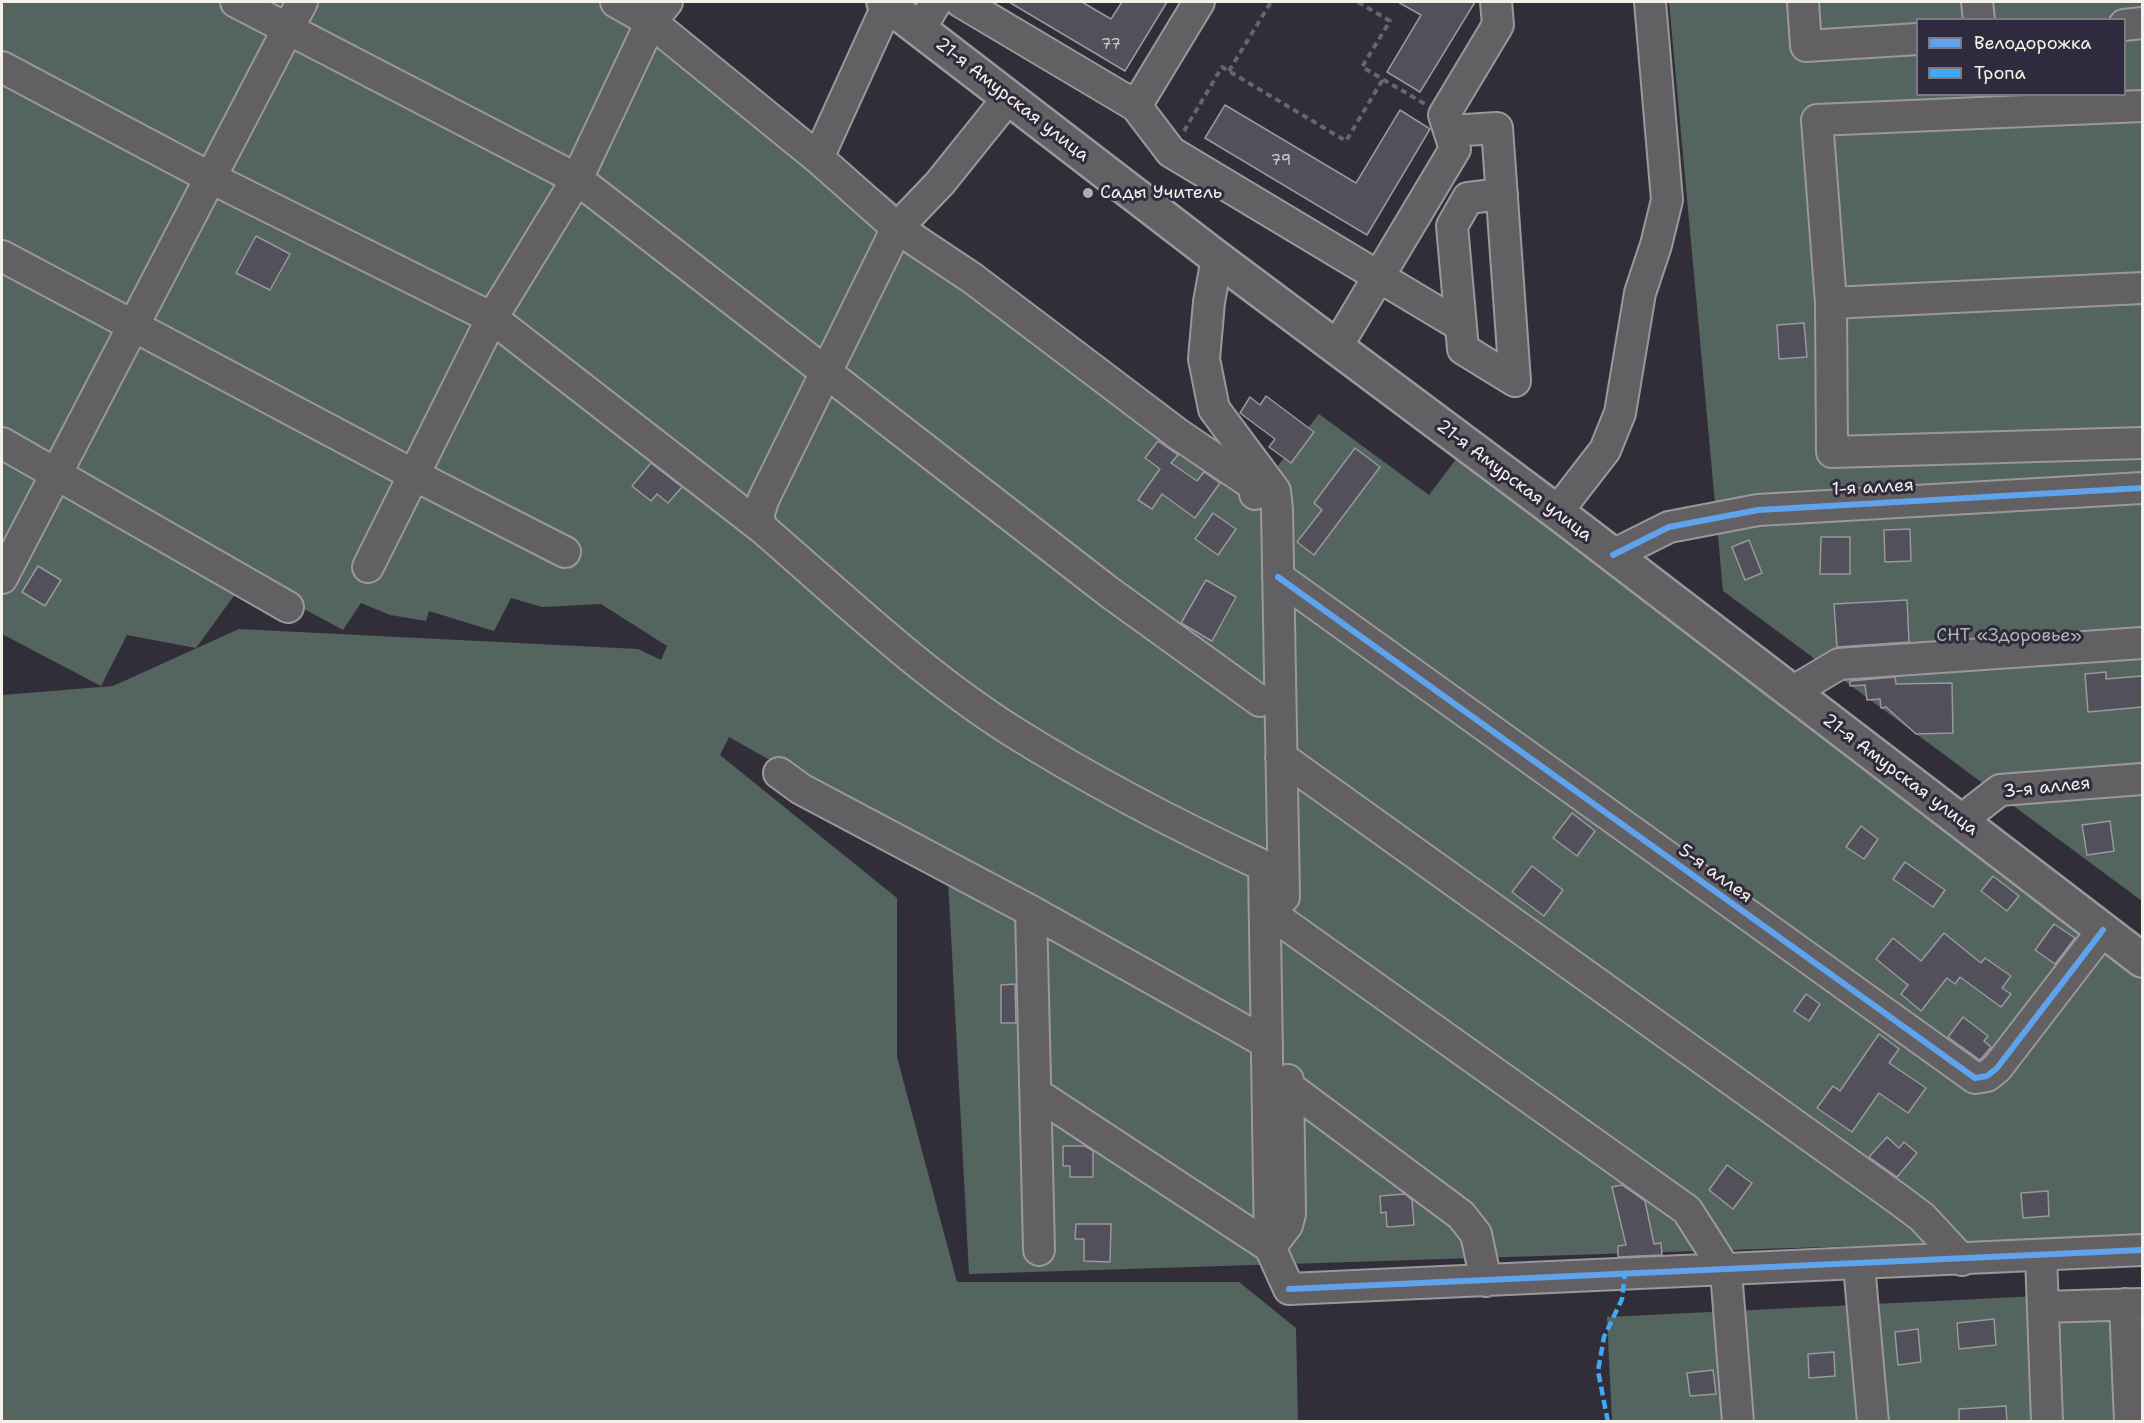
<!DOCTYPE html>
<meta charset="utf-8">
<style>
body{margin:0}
#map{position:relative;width:2144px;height:1423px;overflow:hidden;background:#312e39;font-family:"Shantell Sans",sans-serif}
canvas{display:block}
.frame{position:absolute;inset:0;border:3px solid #f4f1e8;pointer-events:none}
.legend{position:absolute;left:1916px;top:18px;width:210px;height:78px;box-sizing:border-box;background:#2f2a3d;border:2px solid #7e7a81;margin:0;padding:8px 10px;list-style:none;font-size:18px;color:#f4f1e8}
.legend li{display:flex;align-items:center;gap:12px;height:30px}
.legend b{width:30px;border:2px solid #7e7a81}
</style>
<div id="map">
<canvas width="2144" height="1423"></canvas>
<div class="frame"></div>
<ul class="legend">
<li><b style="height:8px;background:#60a3ed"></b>Велодорожка</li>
<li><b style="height:8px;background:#3fa9f5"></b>Тропа</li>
</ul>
</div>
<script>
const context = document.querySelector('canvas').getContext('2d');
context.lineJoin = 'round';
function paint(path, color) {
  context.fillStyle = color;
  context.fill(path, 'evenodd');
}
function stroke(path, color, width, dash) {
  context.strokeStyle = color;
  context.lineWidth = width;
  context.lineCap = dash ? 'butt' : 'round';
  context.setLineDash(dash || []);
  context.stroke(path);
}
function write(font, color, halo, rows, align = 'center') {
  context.font = font + ' "Shantell Sans",sans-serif';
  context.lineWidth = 6;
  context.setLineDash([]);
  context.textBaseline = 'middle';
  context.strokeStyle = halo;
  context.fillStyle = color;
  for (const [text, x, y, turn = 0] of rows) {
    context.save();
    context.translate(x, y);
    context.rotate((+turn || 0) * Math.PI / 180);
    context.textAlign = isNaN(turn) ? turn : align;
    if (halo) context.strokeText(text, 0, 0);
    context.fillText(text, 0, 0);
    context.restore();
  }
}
paint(new Path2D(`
 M2 2H637L663 16 1257 492 1319 414 1429 495 1457 458 2142 968V1237L969 1274 947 860 729 737 720 755 897 898V1057L957 1282H1239L1296 1328 1298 1421 2 1422V695L113 686 239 629 638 649 661 660 667 646 601 604 542 607 511 598 494 631 429 611 426 621 390 615 361 603 343 630 247 578 196 648 127 635 101 686 2 634Z
 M1669 2H2142V901L1723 591ZM1918 20H2124V94H1918Z
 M2142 1291V1421H1612L1607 1317Z`), '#54645f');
const building = new Path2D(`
 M1009 2H1082L1111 19 1122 2H1167L1125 71Z
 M1398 2H1475L1420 92 1387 72 1421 15Z
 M1225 105 1356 183 1400 110 1430 129 1367 235 1205 138Z
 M256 236 290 254 270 290 236 273Z
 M1804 323 1807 357 1779 359 1777 325Z
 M1266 396 1314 432 1291 463 1269 447 1275 439 1240 413 1250 397 1260 405Z
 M1158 441 1178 455 1171 463 1197 481 1204 472 1220 483 1195 518 1162 494 1152 509 1138 500 1160 469 1145 458Z
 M1355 448 1380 467 1314 555 1297 542 1322 510 1314 503Z
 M651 463 682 487 668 503 657 494 651 501 632 486Z
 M1213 513 1236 529 1218 555 1195 539Z
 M1910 529 1911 561 1885 562 1884 530Z
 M1821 537H1850V574H1820Z
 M1749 540 1762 573 1745 580 1732 547Z
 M38 566 61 580 45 606 22 592Z
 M1206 580 1236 597 1212 641 1181 623Z
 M1907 600 1909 642 1837 647 1834 604Z
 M2106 672V679L2142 676V707L2088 712 2085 674Z
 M1895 677 1896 684 1952 683 1953 733 1916 734 1886 707 1881 708 1880 699 1867 700 1865 685 1850 686V681Z
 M1572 813 1595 831 1577 856 1553 838Z
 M2110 821 2114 851 2087 855 2082 825Z
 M1861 826 1878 839 1864 859 1846 847Z
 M1905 862 1945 890 1933 907 1893 879Z
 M1532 866 1563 890 1544 916 1512 892Z
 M1993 876 2019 896 2007 911 1981 891Z
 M2054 924 2075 938 2055 964 2035 950Z
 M1944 933 1981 963 1985 958 2011 976 2002 988 2011 994 2001 1007 1960 977 1955 984 1947 978 1921 1011 1901 994 1908 985 1876 959 1893 938 1921 961Z
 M1015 984 1016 1023H1001V985Z
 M1806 994 1820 1004 1809 1021 1794 1011Z
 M1963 1017 1988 1036 1984 1041 1991 1047 1980 1060 1948 1037Z
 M1879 1034 1899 1049 1889 1063 1926 1088 1908 1113 1879 1093 1852 1132 1817 1108 1833 1086 1840 1091Z
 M1887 1137 1899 1148 1904 1142 1917 1153 1897 1177 1869 1157Z
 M1063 1146H1085L1093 1151V1177H1070V1166H1063Z
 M1727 1165 1752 1183 1733 1209 1709 1190Z
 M1622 1185 1645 1201 1654 1244 1661 1243 1662 1255 1618 1257V1246L1626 1245 1612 1187Z
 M2048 1191 2049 1216 2023 1218 2021 1193Z
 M1405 1194 1412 1200 1414 1225 1387 1227 1386 1212 1381 1213 1380 1196Z
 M1076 1224H1111L1110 1262 1084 1261V1239H1075Z
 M1994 1319 1996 1345 1959 1349 1957 1323Z
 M1918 1329 1921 1362 1898 1365 1895 1332Z
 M1834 1352 1835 1376 1809 1378 1808 1354Z
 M1713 1370 1716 1394 1690 1396 1687 1373Z
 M2006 1406 2007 1422H1959V1409Z`);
paint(building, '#51505b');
stroke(building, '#9a989b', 1.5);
const minor = new Path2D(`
 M236 2 577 179 1109 592 1260 701
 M667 2 651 22 818 158 897 228 972 278 1178 434 1255 486V494
 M961 2 1136 106 1171 152 1461 326
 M1803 2 1806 46 1918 39
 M1977 2 1979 20
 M2124 25 2142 23
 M920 29 936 2
 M2 67 209 177 492 318 762 528
 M1009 97 940 183 897 228 764 498 758 516 762 528C843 598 922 674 1012 731 1093 782 1178 826 1264 866L1270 1247 1289 1289 2142 1250
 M1136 106 1199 2
 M2142 106 1817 120 1831 303 1832 452 2142 443
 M1449 131 1497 128 1515 381
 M818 158 888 4
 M1502 194 1468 198 1452 226 1463 349 1515 381
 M2 256 414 475 565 552
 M1217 258 1209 302 1204 359 1214 409 1275 491 1277 509 1284 897
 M1831 303 2142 288
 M1336 348 1455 149 1444 115 1498 25 1496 2
 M2 443 288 607
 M1557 512 1605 450 1620 413 1640 293 1656 245 1667 200 1650 2
 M1613 555 1669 527 1758 510 2142 488
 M368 567 492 318 577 179 651 22 616 2
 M1278 577 1975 1078 1987 1076 1997 1068 2103 930
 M2 578 302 2
 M1792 692 1839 664 2142 643
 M1281 757 1898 1199 1922 1217 1962 1260
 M779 773 801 789 1031 911 1267 1043
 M1960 821 2000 790 2142 779
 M1031 911 1039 1250
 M1284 923 1687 1210 1726 1271 1738 1422
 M1289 1087 1461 1215 1476 1234 1486 1281
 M1037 1094 1270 1247 1287 1225 1290 1214 1288 1080
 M2041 1255 2047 1422
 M1859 1265 1873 1422
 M2125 1304 2130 1422
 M2043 1307 2142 1304`);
const major = new Path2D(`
 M884 2 1217 258 1557 512 2142 960`);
stroke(minor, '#9a989b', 34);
stroke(major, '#9a989b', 38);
stroke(new Path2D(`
 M1358 2 1390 21 1362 67 1425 104
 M1229 71 1271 2
 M1184 131 1222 67 1346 141 1383 79`), '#68666b', 4, [6, 4.5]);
stroke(minor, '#626063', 30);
stroke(major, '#626063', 33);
stroke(new Path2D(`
 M1608 1422 1598 1371 1604 1337 1622 1299 1625 1272`), '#3fa9f5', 4.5, [9, 4.5]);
stroke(new Path2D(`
 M1613 555 1669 527 1758 510 2142 488
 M1278 577 1975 1078 1987 1076 1997 1068 2103 930
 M1289 1289 2142 1250`), '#60a3ed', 6);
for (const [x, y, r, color] of [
 [1088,193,6,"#b0adab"]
]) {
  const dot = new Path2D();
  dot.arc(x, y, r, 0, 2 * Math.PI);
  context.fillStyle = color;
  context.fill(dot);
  stroke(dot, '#2f2a3d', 2);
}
write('15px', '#cbc9c5', null, [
 ["77",1111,45],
 ["79",1281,161]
]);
write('18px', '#f4f1e8', '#2f2a3d', [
 ["21-я Амурская улица",1012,100,38],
 ["21-я Амурская улица",1514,481,37],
 ["1-я аллея",1873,488,-3],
 ["21-я Амурская улица",1900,775,37],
 ["3-я аллея",2047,788,-6],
 ["5-я аллея",1715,874,36]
]);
write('18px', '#f4f1e8', '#2f2a3d', [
 ["Сады Учитель",1100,193]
], 'left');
write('18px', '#aeb5ad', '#2f2a3d', [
 ["СНТ «Здоровье»",2009,636]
]);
</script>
